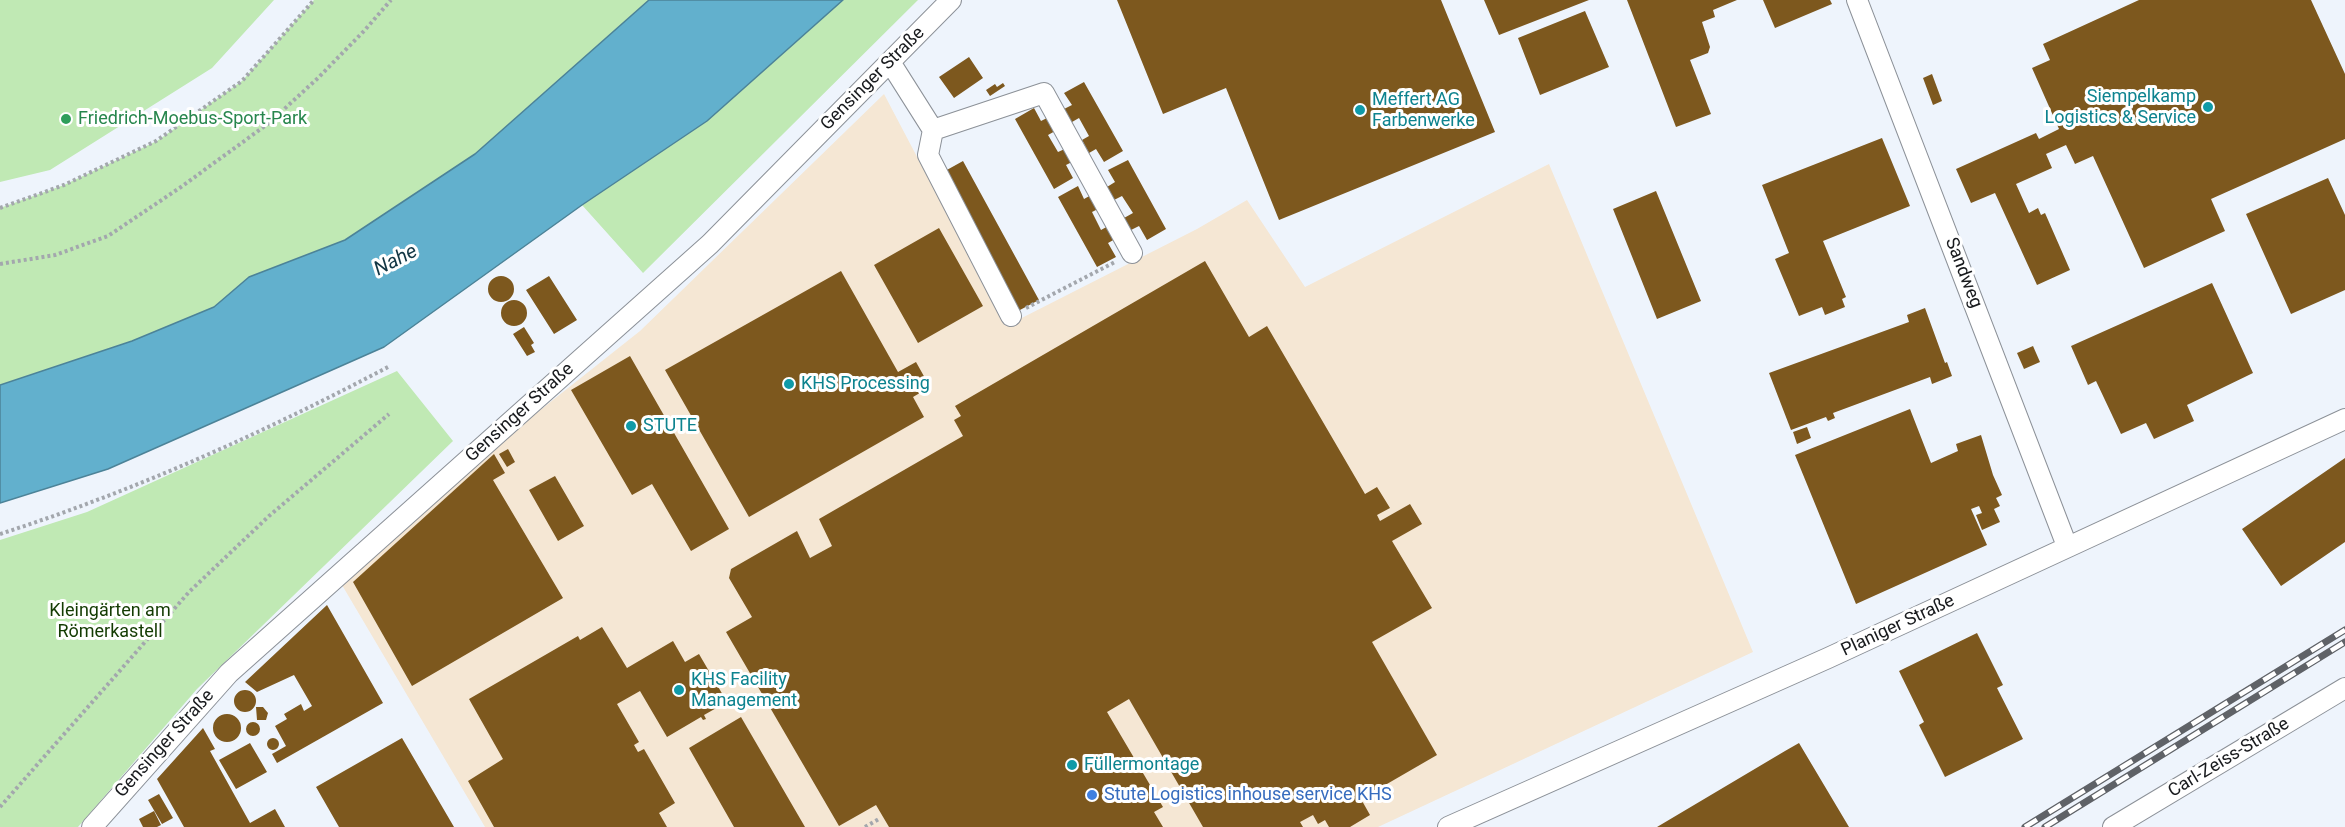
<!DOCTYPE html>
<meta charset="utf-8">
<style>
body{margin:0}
canvas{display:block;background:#eef4fc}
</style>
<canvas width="2345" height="827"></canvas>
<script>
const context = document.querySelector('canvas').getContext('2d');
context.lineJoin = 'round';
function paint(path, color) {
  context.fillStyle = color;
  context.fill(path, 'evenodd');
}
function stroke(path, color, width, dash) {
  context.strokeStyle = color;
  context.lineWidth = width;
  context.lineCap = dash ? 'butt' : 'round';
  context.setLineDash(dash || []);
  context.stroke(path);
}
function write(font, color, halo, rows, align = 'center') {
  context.font = font + ' Roboto,sans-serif';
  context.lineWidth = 6;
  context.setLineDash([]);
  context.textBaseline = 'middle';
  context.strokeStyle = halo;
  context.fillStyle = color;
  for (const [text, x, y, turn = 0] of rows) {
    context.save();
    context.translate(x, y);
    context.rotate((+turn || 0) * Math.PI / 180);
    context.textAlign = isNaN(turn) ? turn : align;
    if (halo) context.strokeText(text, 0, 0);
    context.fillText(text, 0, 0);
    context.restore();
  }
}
paint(new Path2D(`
 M884 94 1006 326 1197 229 1247 200 1305 287 1549 164 1753 652 1378 827H485L342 585 510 434 640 331Z`), '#f5e7d4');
paint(new Path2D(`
 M0 0H274L212 68 50 170 0 182Z
 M314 0H649L475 154 345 240 249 277 214 307 132 341 0 385V208L64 185 157 141 242 81Z
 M843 0H918L643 273 582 205 707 121Z
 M397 371 453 441 197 689 78 827H0V540L87 512Z`), '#c0e9b4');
const water = new Path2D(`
 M649 0H843L707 121 582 205 384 347 108 469 0 503V385L132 341 214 307 249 277 345 240 475 154Z`);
paint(water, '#62b0cd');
stroke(water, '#4c8398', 1.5);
paint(new Path2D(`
 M1117 0H1441L1495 132 1279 220 1226 88 1163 114Z
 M1484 0H1589L1499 35Z
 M1627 0H1737L1713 10 1715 17 1702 22 1710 47 1708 53 1690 60 1711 114 1676 127Z
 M1763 0H1830L1832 4 1775 28Z
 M2139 0H2311L2345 74V139L2211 199 2225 231 2144 268 2093 156 2075 164 2066 145 2046 154 2052 168 2016 184 2029 213 2038 208 2041 215 2045 213 2070 270 2037 285 1995 193 1971 203 1956 169 2036 133 2039 139 2059 129 2032 68 2050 60 2043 44Z
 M1585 11 1609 67 1540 95 1518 38Z
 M969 57 983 78 954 98 939 77Z
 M1932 74 1942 101 1933 105 1923 78Z
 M1084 82 1123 151 1104 162 1096 149 1089 153 1082 140 1089 136 1079 118 1072 122 1064 109 1072 105 1064 93Z
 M1003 83 1005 86 990 96 986 90 995 84 997 87Z
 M1034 108 1041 121 1049 117 1057 130 1048 135 1058 152 1067 148 1074 161 1066 165 1073 178 1054 189 1015 119Z
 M1882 138 1910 206 1823 241 1846 297 1842 299 1845 307 1825 315 1822 307 1799 316 1775 259 1789 253 1762 185Z
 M1128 160 1166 229 1147 240 1139 226 1131 230 1124 218 1133 213 1122 196 1114 200 1107 187 1115 182 1108 170Z
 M963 161 1039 300 1018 311 945 171Z
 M2328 178 2345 215V290L2291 314 2246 214Z
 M1078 186 1084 199 1093 194 1100 208 1092 212 1101 230 1110 225 1117 238 1108 243 1116 257 1097 267 1058 197Z
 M1656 191 1701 301 1657 319 1613 209Z
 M939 228 983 306 918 343 874 265Z
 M1205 261 1249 337 1267 326 1365 494 1377 487 1390 508 1377 515 1380 521 1410 504 1422 524 1392 541 1432 608 1372 642 1437 755 1361 799 1370 815 1350 827H1329L1325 820 1318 824 1313 815 1300 822 1303 827H1203L1129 699 1107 712 1163 807 1154 812 1163 827H889L876 805 839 826 726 632 752 617 729 578 731 569 797 531 810 558 832 546 819 519 963 436 954 420 961 416 955 406Z
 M841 271 898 372 916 362 930 387 913 397 924 417 749 517 665 370Z
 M549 276 577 320 554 334 526 290Z
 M488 289a13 13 0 1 1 26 0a13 13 0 1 1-26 0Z
 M2212 283 2253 373 2187 405 2194 421 2154 439 2146 423 2121 434 2096 381 2088 385 2071 346Z
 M501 313a13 13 0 1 1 26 0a13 13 0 1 1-26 0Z
 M1925 308 1945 363 1947 362 1952 376 1932 384 1930 377 1833 413 1835 418 1828 421 1826 417 1791 430 1769 373 1909 322 1907 315Z
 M524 327 534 343 531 345 535 352 527 356 513 334Z
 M2033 346 2040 362 2024 369 2017 353Z
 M630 356 729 529 691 551 652 484 632 495 571 390Z
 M1910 409 1931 463 1958 451 1956 444 1981 435 1993 475 2002 495 1996 498 2000 506 1994 509 2000 522 1982 530 1976 515 1982 513 1979 506 1971 509 1987 545 1856 604 1795 455Z
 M1807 427 1811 438 1797 444 1793 432Z
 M508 449 515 462 507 467 499 454Z
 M494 454 505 473 493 480 563 598 412 686 353 582Z
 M2345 458V542L2281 586 2242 529Z
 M555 476 584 526 558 541 529 490Z
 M327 605 383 703 277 763 272 754 286 746 275 726 287 719 284 714 301 704 304 711 312 706 294 675 257 692 245 682Z
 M602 627 627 668 673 641 685 662 699 654 727 702 704 715 706 719 703 720 701 717 667 737 640 691 617 704 639 742 634 745 638 752 644 749 675 803 659 813 667 827H494L468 781 503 759 469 699 578 636 580 640Z
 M1977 633 2003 685 1997 688 2023 739 1945 777 1919 725 1924 722 1899 671Z
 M234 701a11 11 0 1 1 22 0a11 11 0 1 1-22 0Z
 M256 707H263L268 713 266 720H257Z
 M213 728a14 14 0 1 1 28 0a14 14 0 1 1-28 0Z
 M741 717 805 827H734L689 748Z
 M246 729a7 7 0 1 1 14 0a7 7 0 1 1-14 0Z
 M203 728 215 749 210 751 250 823 275 809 285 827H184L157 779Z
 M267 744a6 6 0 1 1 12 0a6 6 0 1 1-12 0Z
 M402 738 454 827H339L316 787Z
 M250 743 267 772 236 789 219 760Z
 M1799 743 1849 827H1657L1785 751Z
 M159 794 173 818 162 824 148 800Z
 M154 811 161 825 157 827H143L139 819Z`), '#7d581e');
const minor = new Path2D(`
 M1857 0 2067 546
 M890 62 933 130 928 155 1011 316
 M933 130 1044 93 1132 253
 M92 827 229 673 710 244 951 0
 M1448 827 1828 658 2345 419
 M2113 827 2345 688`);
stroke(minor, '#8c9198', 22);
stroke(new Path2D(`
 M0 208 64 185 156 141 242 81 314 0
 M0 264 55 255 108 236 181 187 269 123 318 78 364 31 391 0
 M1026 308 1115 262
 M0 534C134 491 263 433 388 367
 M0 807 189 592 269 516 389 414
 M865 827 879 819`), '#a3a7ad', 4, [3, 3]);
stroke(minor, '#fff', 20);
const rail = new Path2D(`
 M2025 827 2345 630
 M2045 827 2345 642`);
stroke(rail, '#5f6267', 7);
stroke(rail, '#fff', 4.5, [14]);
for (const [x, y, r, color] of [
 [2208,107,6,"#0f9aa8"],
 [1360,110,6,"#0f9aa8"],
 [66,119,6,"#2e9e5b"],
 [789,384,6,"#0f9aa8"],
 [631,426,6,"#0f9aa8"],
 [679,690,6,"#0f9aa8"],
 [1072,765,6,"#0f9aa8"],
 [1092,795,6,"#3f7fe0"]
]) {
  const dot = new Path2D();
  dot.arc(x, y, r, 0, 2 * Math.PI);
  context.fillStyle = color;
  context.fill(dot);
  stroke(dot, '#fff', 2);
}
write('18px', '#181a1d', '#fff', [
 ["Gensinger Straße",873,79,-45],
 ["Sandweg",1963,273,69],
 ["Gensinger Straße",520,413,-42],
 ["Planiger Straße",1898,626,-25],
 ["Gensinger Straße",165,744,-48],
 ["Carl-Zeiss-Straße",2229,758,-31]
]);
write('18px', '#0d838f', '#fff', [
 ["Siempelkamp",2196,97,"right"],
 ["Logistics & Service",2196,118,"right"],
 ["Meffert AG",1372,100],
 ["Farbenwerke",1372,121],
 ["KHS Processing",801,384],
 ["STUTE",643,426],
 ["KHS Facility",691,680],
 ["Management",691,701],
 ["Füllermontage",1084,765]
], 'left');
write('18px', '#27864d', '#fff', [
 ["Friedrich-Moebus-Sport-Park",78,119]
], 'left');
write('18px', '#133b02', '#fff', [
 ["Kleingärten am",110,611],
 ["Römerkastell",110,632]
]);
write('18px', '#366cbe', '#fff', [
 ["Stute Logistics inhouse service KHS",1104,795]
], 'left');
write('italic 20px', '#123644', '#fff', [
 ["Nahe",396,261,-27]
]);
</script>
